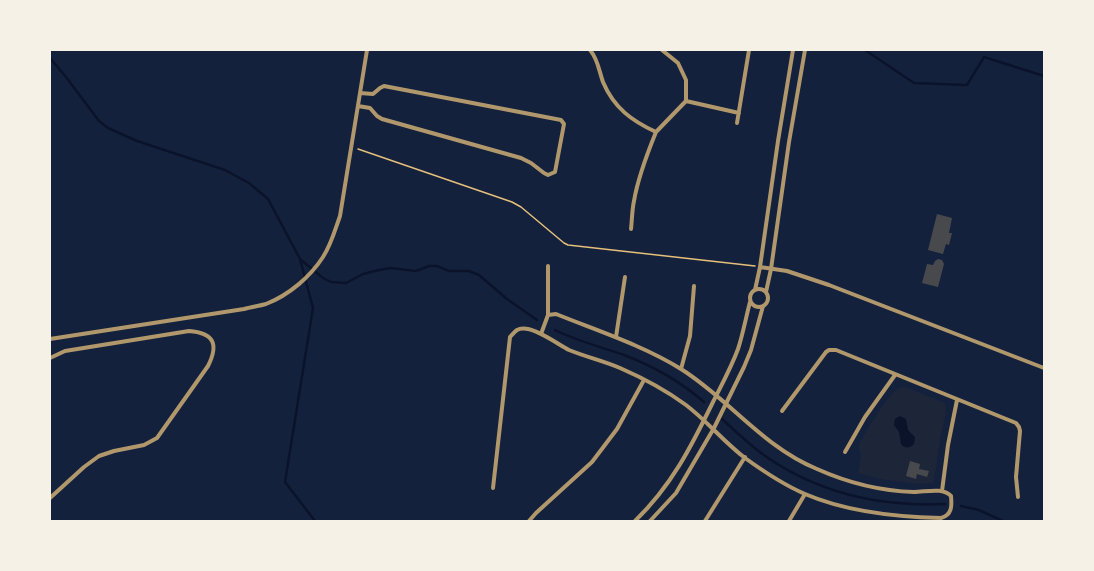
<!DOCTYPE html>
<style>
body{margin:0}
#map{position:relative;width:1094px;height:571px;overflow:hidden;background:#14213d;font-family:Mulish,sans-serif}
canvas{display:block}
.frame{position:absolute;inset:0;border:51px solid #f6f1e7;pointer-events:none}
</style>
<div id="map">
<canvas width="1094" height="571"></canvas>
<div class="frame"></div>
</div>
<script>
const context = document.querySelector('canvas').getContext('2d');
context.lineJoin = 'round';
function paint(path, color) {
  context.fillStyle = color;
  context.fill(path, 'evenodd');
}
function stroke(path, color, width, dash) {
  context.strokeStyle = color;
  context.lineWidth = width;
  context.lineCap = dash ? 'butt' : 'round';
  context.setLineDash(dash || []);
  context.stroke(path);
}
paint(new Path2D(`
 M901 387H906L942 402 945 404 946 411 940 440 934 480 932 483 919 484 880 479 858 473 861 457 859 448V444C867 431 888 392 901 387Z`), '#1d2539');
paint(new Path2D(`
 M900 416 906 419 908 430 915 437 914 444C910 448 905 449 901 444L899 432 894 425 895 419Z`), '#0b132b');
stroke(new Path2D(`
 M865 50 914 83 967 85 984 57 1044 76
 M50 58 66 77 99 121 108 128 137 141 225 170 249 183 268 199 300 259 323 278 331 282 346 283 363 274 379 270 391 268 416 271 429 266H437L449 271H469L479 275 507 299 537 320
 M300 259 313 308 285 482 315 521
 M555 330C577 341 601 347 624 355 653 366 681 382 704 402
 M722 419C735 431 748 443 761 453 816 493 879 507 945 504
 M961 506 979 510 1003 521`), '#0b132b', 2.5);
paint(new Path2D(`
 M937 214 952 218 949 233H952L949 245 946 244 943 254 928 250Z
 M938 259 942 260 944 264 938 287 922 283 927 264 933 265 935 261Z
 M910 461 920 464 919 469 929 471 927 477 917 474 916 479 906 476Z`), '#48494c');
stroke(new Path2D(`
 M358 149 512 202 521 207 564 243 568 245 755 266`), '#e5c07b', 1.5);
stroke(new Path2D(`
 M590 50C598 59 599 71 603 82 614 108 632 121 656 132L686 101 739 113
 M662 50 678 63 686 80V101
 M358 106 370 108 377 116 382 119 521 158 531 163 544 173 548 175 555 172 564 124 561 120 384 86 380 88 373 94 360 93
 M737 123 749 50
 M631 229C632 220 632 210 634 201 638 177 647 154 656 132
 M760 267 787 271 829 285 1044 368
 M750 298a9 9 0 1 1 18 0a9 9 0 1 1-18 0Z
 M755 290 760 267 778 141 793 50
 M766 292 771 269 789 142 805 50
 M548 315V266
 M616 337 625 277
 M50 339 244 309C251 307 259 306 266 304 289 295 310 277 323 257 331 245 335 230 340 216L367 50
 M50 358 65 351 189 331C214 333 219 344 208 366L157 438 144 445 114 451 99 456 84 467 50 498
 M681 369 690 336 694 286
 M782 411 826 352 829 350H836L1016 423 1019 427 1020 431 1016 477 1018 497
 M845 452 865 417 895 375
 M493 488 510 337C512 335 514 332 517 330 530 323 557 344 569 350 586 357 604 361 620 368 643 378 667 391 686 405 707 421 724 442 745 458 763 471 784 485 805 494 847 512 895 517 941 518 952 515 952 506 951 496 942 487 926 492 914 492 881 491 846 482 817 469 763 447 729 399 681 369 642 345 598 331 556 314L548 315 541 334
 M942 491 948 445 957 400
 M529 521 536 513 592 462 617 429 644 380
 M635 521C672 485 691 447 713 402 722 384 731 368 738 349 743 334 746 317 750 302
 M650 521 676 493 714 428 744 367 751 350 763 306
 M705 521 745 457
 M789 521 805 494`), '#b1986c', 4);
</script>
